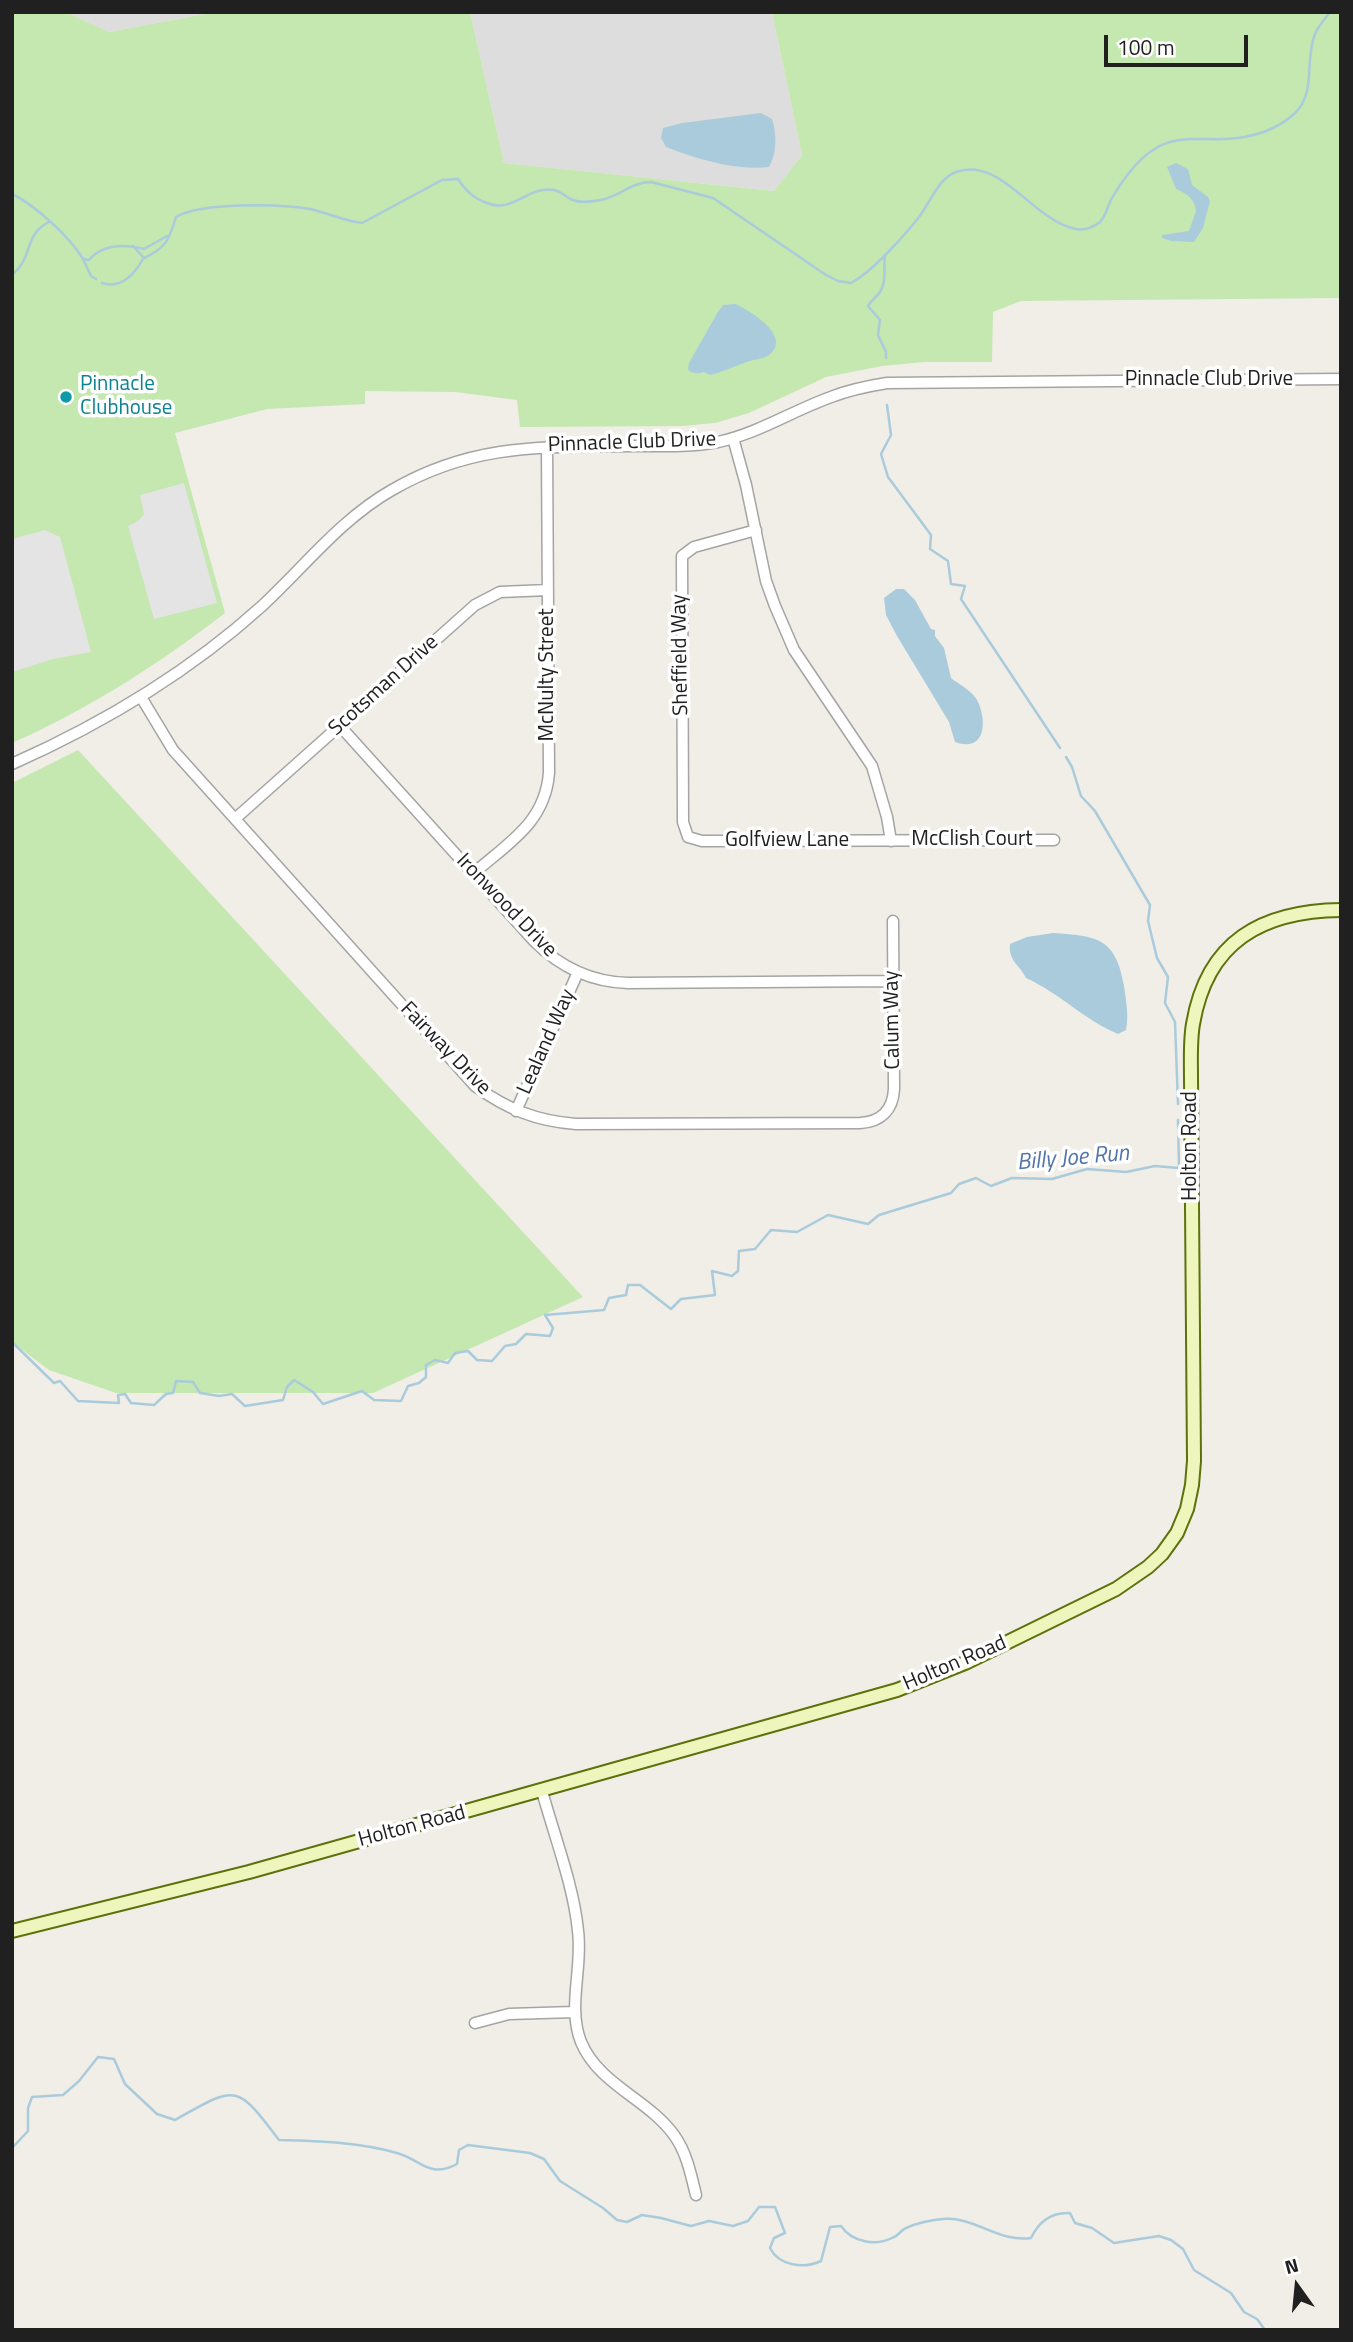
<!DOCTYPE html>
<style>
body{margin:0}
#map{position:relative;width:1353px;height:2342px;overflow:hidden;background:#f0eee7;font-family:"Titillium Web",sans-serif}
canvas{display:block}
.frame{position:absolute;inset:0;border:14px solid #202020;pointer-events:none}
.north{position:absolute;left:1262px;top:2251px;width:70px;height:70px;-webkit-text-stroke:5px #fff;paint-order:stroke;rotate:345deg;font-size:19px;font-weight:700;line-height:28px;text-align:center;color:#202020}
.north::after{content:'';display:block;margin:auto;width:24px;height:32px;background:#202020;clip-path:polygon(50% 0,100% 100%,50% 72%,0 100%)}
.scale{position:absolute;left:1104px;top:35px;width:144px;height:32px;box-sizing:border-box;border:4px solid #202020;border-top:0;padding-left:9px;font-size:21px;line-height:24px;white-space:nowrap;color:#202020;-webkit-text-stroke:5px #fff;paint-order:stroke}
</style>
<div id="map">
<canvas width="1353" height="2342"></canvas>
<div class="frame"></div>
<div class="north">N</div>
<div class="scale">100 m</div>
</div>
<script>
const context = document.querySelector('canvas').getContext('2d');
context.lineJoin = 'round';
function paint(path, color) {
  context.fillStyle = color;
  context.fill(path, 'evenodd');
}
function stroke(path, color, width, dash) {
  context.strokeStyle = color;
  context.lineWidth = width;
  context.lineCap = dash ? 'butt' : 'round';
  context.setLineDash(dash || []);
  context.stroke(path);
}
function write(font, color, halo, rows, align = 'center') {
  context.font = font + ' "Titillium Web",sans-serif';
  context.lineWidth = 7;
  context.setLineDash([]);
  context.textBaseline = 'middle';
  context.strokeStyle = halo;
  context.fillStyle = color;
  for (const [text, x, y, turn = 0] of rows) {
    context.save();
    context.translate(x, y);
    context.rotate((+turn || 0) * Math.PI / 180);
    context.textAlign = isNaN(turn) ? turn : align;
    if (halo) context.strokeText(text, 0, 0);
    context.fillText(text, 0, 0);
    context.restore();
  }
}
paint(new Path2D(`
 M66 12H215L109 32Z
 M470 12H772L802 155 774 191 504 163Z`), '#dedddd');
paint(new Path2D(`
 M12 12H66L109 32 215 12H470L504 163 774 191 802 155 772 12H1341V298L1021 301 993 312 992 362H924L882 366 826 377 749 413 715 423 682 426 520 427 517 400 455 392 365 391V404L267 409 175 433 225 613C159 664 89 709 12 743Z
 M78 750 583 1297 373 1393H116L49 1370 12 1342V783Z`), '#c5e7b0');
paint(new Path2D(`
 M184 483 217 603 154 619 128 526 138 521 144 514 140 495Z
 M45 530 60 537 91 652 53 659 12 672V539Z`), '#e4e4e4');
paint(new Path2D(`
 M761 113 772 119C777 136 777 152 769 167 735 171 698 159 666 147L661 138 663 128 682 123Z
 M1176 163 1188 169 1192 185 1208 197 1210 201 1203 228 1194 242 1171 241 1162 238V235L1189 231 1196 211C1195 199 1186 193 1176 189L1167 167Z
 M735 304C750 310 793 337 769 355 762 360 754 359 747 362 735 366 723 372 710 375L704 372C697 374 694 374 688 370L689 363 718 312 723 305Z
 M896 589H904L915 600 931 629 935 630V636L944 648 951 678C961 686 974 691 979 704 987 725 984 752 955 742L949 722 897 636 886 615 884 598Z
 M1053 933C1096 936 1116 937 1124 986 1126 1001 1129 1015 1126 1030L1118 1034C1083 1019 1061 994 1026 978 1020 965 1008 961 1010 944L1027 937Z`), '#aacbdb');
stroke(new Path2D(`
 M12 194C35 205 70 237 83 259L89 260C103 244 124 244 144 249L167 236
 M133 246 144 258C166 248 169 240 176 217 201 202 280 204 310 209 328 213 344 221 362 223L442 180 458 179C466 191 473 198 487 203 513 214 528 185 554 190 561 191 566 198 573 200 582 204 596 201 605 199 622 194 633 182 651 182L713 198 826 275 838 281 851 283C873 271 899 241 916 221 929 206 937 179 956 172 1001 156 1033 221 1076 229 1084 231 1094 227 1100 222 1106 216 1108 205 1112 198 1121 182 1137 160 1153 150 1174 135 1201 140 1225 139 1250 138 1275 131 1294 114 1317 93 1304 61 1315 34 1318 26 1325 19 1330 12
 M885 256C883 267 887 282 880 292 876 298 871 300 868 306L880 320 878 335 886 352V358
 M83 259 91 276 96 279
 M12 275C34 257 23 235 49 222
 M102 283C121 289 134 275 143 259
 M887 405 891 435 881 454 888 477 931 535 930 549 948 561 951 584 965 586 961 599 1060 748
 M1066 757 1072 767 1081 796 1095 811 1150 905 1148 921 1157 958 1168 977 1165 1003 1175 1022 1178 1104
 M12 1342 54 1383 60 1381 78 1401 119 1403 118 1395 125 1394 131 1403 154 1405 166 1394 173 1393 176 1381 193 1382 200 1393 219 1396 232 1394 245 1406 283 1400 287 1387 294 1380 313 1392 323 1404 362 1391 374 1400 401 1401 408 1386 419 1383 426 1377V1365L435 1360 448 1363 455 1353 468 1351 477 1360 492 1361 505 1346 516 1344 526 1334 550 1336 553 1328 545 1315 604 1310 609 1298 626 1295 628 1285H640L671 1309 681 1299 715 1295 712 1271 732 1276 738 1271 739 1251 755 1249 771 1230 797 1232 828 1215 868 1224 879 1215 951 1193 959 1184 976 1178 991 1186 1012 1178 1052 1179 1087 1169 1126 1172 1155 1166 1179 1168 1178 1120
 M12 2148 28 2131V2108L32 2097 63 2095 79 2081 98 2057 114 2059 125 2084 157 2114 175 2120C237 2085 236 2083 279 2140 319 2141 358 2142 397 2153 422 2160 429 2179 457 2164L459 2150 468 2145 530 2153 544 2159 560 2181 603 2208 617 2220 627 2222 642 2215 661 2218 691 2226 709 2221 733 2226 748 2221 759 2207H775L785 2233 774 2238 770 2248C779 2266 804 2269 821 2261L830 2227 841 2226C852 2242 876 2247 894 2237 899 2235 901 2230 906 2228 917 2223 932 2220 943 2219 974 2216 999 2243 1031 2238 1039 2221 1051 2212 1070 2213L1075 2223 1092 2228 1114 2243 1159 2236 1171 2240 1183 2249 1194 2270 1231 2293 1244 2312 1257 2319 1265 2330`), '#aacbdb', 2.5);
const street = new Path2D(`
 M733 438 746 485 766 581 775 606 794 650 872 766 887 817 891 841
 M756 530 694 547 682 556 683 822 688 837 702 841 1054 840
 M141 697 173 750 475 1086C507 1109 536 1121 576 1124L860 1123C881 1122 893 1110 894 1089L893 921
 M340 726 534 941C560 967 591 982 628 983L892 981
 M12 764C102 724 189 672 262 606 305 566 341 519 392 490 473 443 543 447 633 446 661 446 690 447 718 442 759 433 792 411 831 397 849 390 868 386 887 383L1341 379
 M236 818 475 605 500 592 548 590
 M474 873C508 843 545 823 549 773L547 447
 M516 1111 578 972
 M542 1791C554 1835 574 1887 578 1931 583 1968 567 2006 581 2042 599 2085 648 2099 674 2135 687 2153 691 2175 696 2195
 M475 2023 509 2014 574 2012`);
const secondary = new Path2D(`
 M12 1931 249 1872 897 1690 965 1663 1116 1589 1148 1567 1162 1554 1177 1533 1187 1509 1192 1485 1194 1461 1191 1078C1191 1060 1190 1041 1193 1024 1207 941 1262 911 1341 910`);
stroke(street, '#a4a4a4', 13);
stroke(secondary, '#5d720b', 16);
stroke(street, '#fff', 10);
stroke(secondary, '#eef6be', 12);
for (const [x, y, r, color] of [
 [66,397,7,"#0f9aa8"]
]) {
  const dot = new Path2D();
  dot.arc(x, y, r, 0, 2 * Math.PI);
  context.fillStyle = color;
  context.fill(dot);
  stroke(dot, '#fff', 2.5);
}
write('21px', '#202020', '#fff', [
 ["Pinnacle Club Drive",1209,380],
 ["Pinnacle Club Drive",632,443,-2],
 ["Sheffield Way",681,655,-91],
 ["McNulty Street",548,675,-90],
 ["Scotsman Drive",384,686,-42],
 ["McClish Court",972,840],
 ["Golfview Lane",787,841],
 ["Ironwood Drive",506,906,46],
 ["Calum Way",893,1020,-91],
 ["Lealand Way",547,1042,-66],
 ["Fairway Drive",445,1049,46],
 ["Holton Road",1191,1146,-90],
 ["Holton Road",955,1664,-23],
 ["Holton Road",412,1827,-15]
]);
write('21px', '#0d838f', '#fff', [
 ["Pinnacle",80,385],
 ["Clubhouse",80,409]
], 'left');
write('italic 23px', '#5175ab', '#fff', [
 ["Billy Joe Run",1073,1159,-5]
]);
</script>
